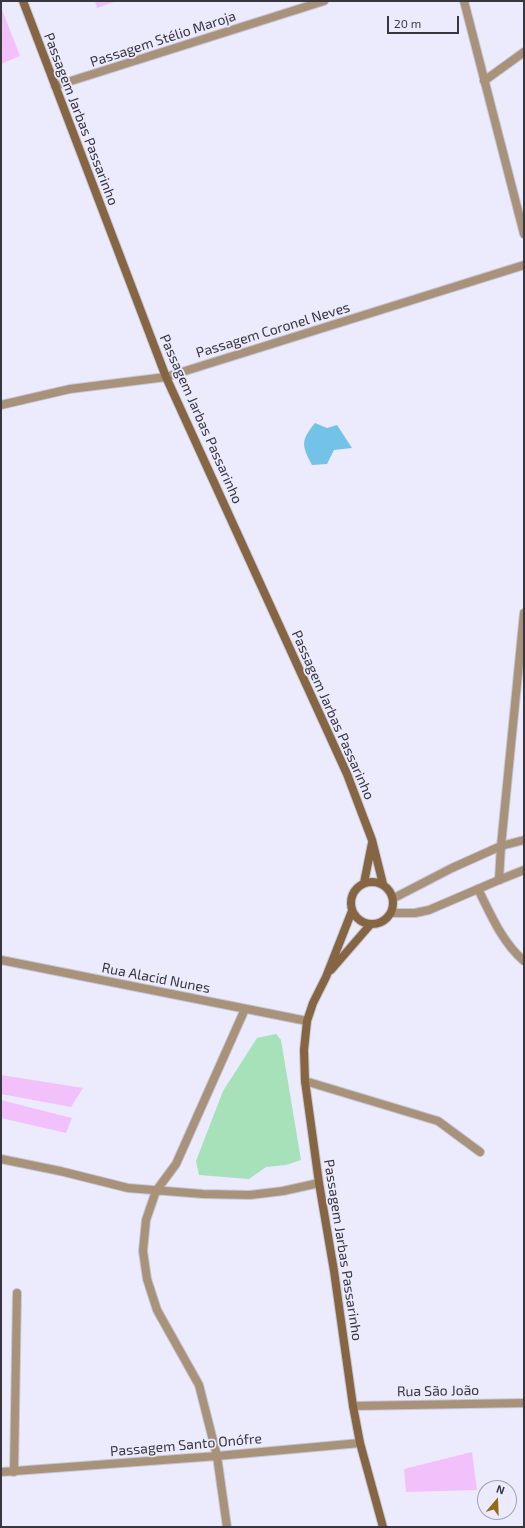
<!DOCTYPE html>
<meta charset="utf-8">
<style>
body{margin:0}
#map{position:relative;width:525px;height:1528px;overflow:hidden;background:#eceafd;font-family:"Exo 2",sans-serif}
canvas{display:block}
.frame{position:absolute;inset:0;border:2px solid #383740;pointer-events:none}
.north{position:absolute;left:477px;top:1480px;width:40px;height:40px;box-sizing:border-box;background:#eceafd;border:1px solid #a4a2b1;border-radius:50%;rotate:19deg;font-size:11px;font-weight:700;line-height:16px;text-align:center;color:#383740}
.north::after{content:'';display:block;margin:auto;width:14px;height:18px;background:#926d14;clip-path:polygon(50% 0,100% 100%,50% 72%,0 100%)}
.scale{position:absolute;left:387px;top:16px;width:72px;height:18px;box-sizing:border-box;border:2px solid #383740;border-top:0;padding-left:5px;font-size:12px;line-height:14px;white-space:nowrap;color:#383740;-webkit-text-stroke:3px #eceafd;paint-order:stroke}
</style>
<div id="map">
<canvas width="525" height="1528"></canvas>
<div class="frame"></div>
<div class="north">N</div>
<div class="scale">20 m</div>
</div>
<script>
const context = document.querySelector('canvas').getContext('2d');
context.lineJoin = 'round';
function paint(path, color) {
  context.fillStyle = color;
  context.fill(path, 'evenodd');
}
function stroke(path, color, width, dash) {
  context.strokeStyle = color;
  context.lineWidth = width;
  context.lineCap = dash ? 'butt' : 'round';
  context.setLineDash(dash || []);
  context.stroke(path);
}
function write(font, color, halo, rows, align = 'center') {
  context.font = font + ' "Exo 2",sans-serif';
  context.lineWidth = 3.5;
  context.setLineDash([]);
  context.textBaseline = 'middle';
  context.strokeStyle = halo;
  context.fillStyle = color;
  for (const [text, x, y, turn = 0] of rows) {
    context.save();
    context.translate(x, y);
    context.rotate((+turn || 0) * Math.PI / 180);
    context.textAlign = isNaN(turn) ? turn : align;
    if (halo) context.strokeText(text, 0, 0);
    context.fillText(text, 0, 0);
    context.restore();
  }
}
paint(new Path2D(`
 M276 1034 281 1040 301 1160 286 1165 266 1167 249 1179 199 1175 196 1161 223 1091 257 1038Z`), '#a6e1b9');
paint(new Path2D(`
 M315 423 327 428 337 425 352 448 334 450 327 464 312 465C302 446 300 441 315 423Z`), '#73c2e8');
paint(new Path2D(`
 M95 1H117L97 8Z
 M1 7 20 56 1 64Z
 M1 1075 83 1088 71 1107 1 1094Z
 M1 1100 72 1118 66 1133 1 1118Z
 M472 1452 477 1490 406 1492 404 1469Z`), '#f2c1fb');
const service = new Path2D(`
 M305 1081 438 1121 480 1152`);
const minor = new Path2D(`
 M464 1 524 234
 M484 81 524 52
 M55 86 324 1
 M1 405 70 389 166 377 524 265
 M499 880 501 846 524 613
 M478 889C491 915 502 942 524 961
 M1 960 307 1021
 M1 1159 60 1171 128 1188 203 1194 250 1195 283 1191 319 1183
 M353 1406 524 1403
 M1 1472 217 1456 360 1443
 M14 1472 17 1293
 M227 1527 217 1456 199 1385 157 1310 147 1279 143 1251 146 1220 156 1191 176 1164 245 1009`);
const tertiary = new Path2D(`
 M394 898 452 868 501 846 524 840
 M391 913H415L429 910 499 880 524 870`);
const secondary = new Path2D(`
 M23 1 166 377 347 774 372 840 383 884
 M351 903a21 21 0 1 1 42 0a21 21 0 1 1-42 0Z
 M364 883 372 843
 M352 911 326 977 313 1003 307 1021 304 1050 305 1081 319 1183 334 1271 353 1406 360 1443 383 1527
 M331 970 370 925`);
stroke(service, '#c8c6d7', 10);
stroke(minor, '#c8c6d7', 10);
stroke(tertiary, '#c8c6d7', 10);
stroke(secondary, '#c8c6d7', 10);
stroke(service, '#a8927a', 8);
stroke(minor, '#a8927a', 8);
stroke(tertiary, '#a8927a', 8);
stroke(secondary, '#866642', 8);
write('14px', '#383740', '#eceafd', [
 ["Passagem Stélio Maroja",163,39,-18],
 ["Passagem Jarbas Passarinho",81,119,69],
 ["Passagem Coronel Neves",273,330,-17],
 ["Passagem Jarbas Passarinho",201,419,66],
 ["Passagem Jarbas Passarinho",333,715,66],
 ["Rua Alacid Nunes",156,978,11],
 ["Passagem Jarbas Passarinho",343,1250,81],
 ["Rua São João",438,1391,-1],
 ["Passagem Santo Onófre",186,1445,-5]
]);
</script>
